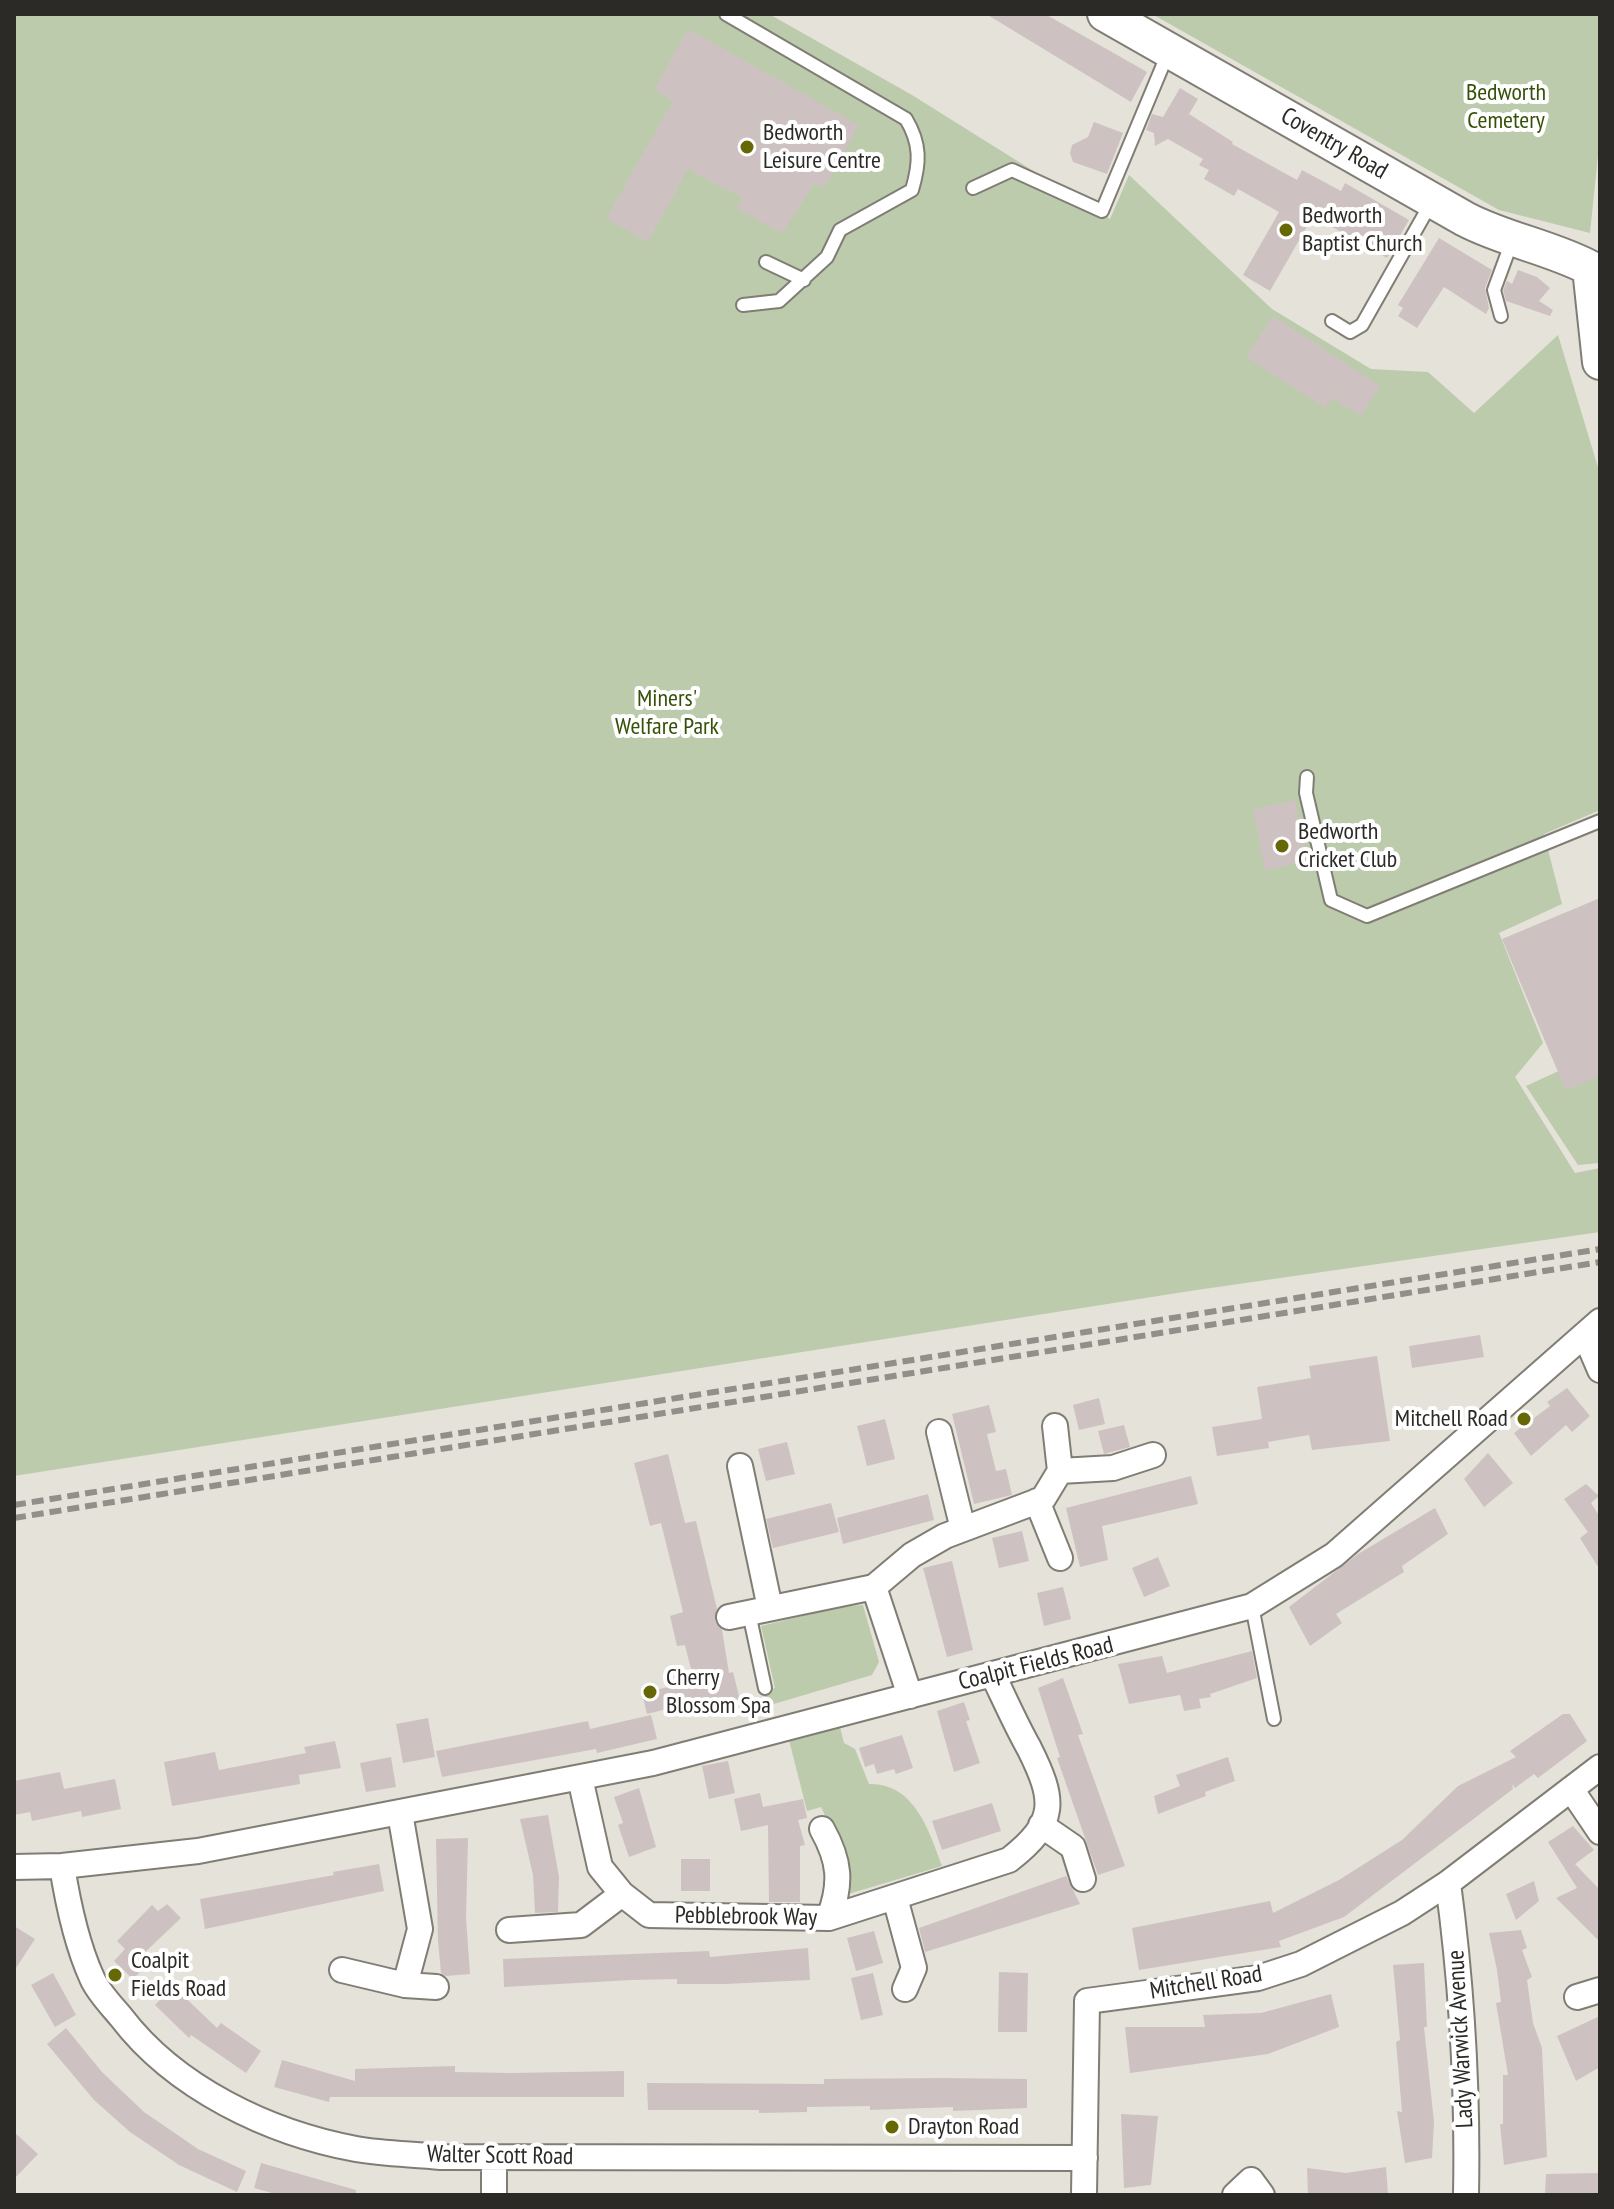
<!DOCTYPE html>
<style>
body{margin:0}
#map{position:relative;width:1614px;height:2209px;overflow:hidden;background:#e5e2d9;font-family:"PT Sans Narrow",sans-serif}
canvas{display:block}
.frame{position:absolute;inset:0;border:16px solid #2b2a27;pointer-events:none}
</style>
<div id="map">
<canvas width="1614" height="2209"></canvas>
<div class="frame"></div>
</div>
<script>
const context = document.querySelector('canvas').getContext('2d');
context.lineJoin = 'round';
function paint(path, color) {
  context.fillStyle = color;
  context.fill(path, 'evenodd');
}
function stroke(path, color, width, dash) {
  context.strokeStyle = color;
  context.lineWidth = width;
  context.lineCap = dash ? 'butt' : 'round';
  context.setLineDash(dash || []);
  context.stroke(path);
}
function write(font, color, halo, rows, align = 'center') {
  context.font = font + ' "PT Sans Narrow",sans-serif';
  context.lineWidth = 8;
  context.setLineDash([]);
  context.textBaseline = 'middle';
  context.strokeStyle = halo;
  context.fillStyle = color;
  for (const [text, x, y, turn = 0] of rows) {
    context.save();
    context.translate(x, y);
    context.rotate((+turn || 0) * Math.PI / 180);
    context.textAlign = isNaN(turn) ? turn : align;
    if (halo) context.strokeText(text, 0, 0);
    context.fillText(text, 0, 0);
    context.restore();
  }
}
paint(new Path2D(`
 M14 14H769L912 95 1110 219 1129 175 1272 309 1371 369 1428 372 1474 413 1558 335 1600 474V810L1544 834 1562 904 1499 933 1543 1043 1515 1077 1575 1173 1600 1168V1232L1190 1291 14 1476Z
 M1152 14H1600V136L1590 233 1499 210Z
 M1600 1052V1163L1578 1165 1526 1086Z
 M863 1605 879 1662 872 1675 767 1706 763 1691 775 1688 761 1626 844 1606Z
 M839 1723 844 1743 855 1749 869 1784C914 1783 929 1830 942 1866L845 1895 839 1844 821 1807 807 1811 788 1736Z`), '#bccbac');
paint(new Path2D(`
 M986 14H1045L1147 72 1131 102Z
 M688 29 859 125 824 188 815 183 782 233 737 209 742 198 688 169 648 242 606 219 673 101 654 90Z
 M1180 88 1198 99 1189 114 1233 142 1232 144 1297 180 1302 170 1341 191 1345 183 1409 220 1387 258 1313 216 1270 291 1243 275 1279 212 1238 189 1234 196 1204 179 1209 170 1199 165 1203 159 1168 139 1155 146 1154 133 1146 130 1152 114 1163 117Z
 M1094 122 1123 133 1107 174 1073 162 1070 153 1072 145 1088 137Z
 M1439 238 1492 270 1485 288 1489 308 1486 314 1444 287 1417 328 1398 316 1403 308 1398 305Z
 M1518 270 1537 277 1550 288 1539 301 1553 310 1550 316 1506 301 1503 290 1507 281 1512 284Z
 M1273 316 1380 386 1361 416 1332 398 1325 408 1246 357Z
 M1295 800 1307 861 1265 870 1253 809Z
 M1600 898V1075L1566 1091 1502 939Z
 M1480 1335 1484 1357 1412 1368 1409 1346Z
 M1377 1356 1390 1441 1312 1450 1309 1435 1268 1442 1269 1448 1217 1456 1212 1427 1262 1419 1257 1387 1311 1378 1309 1366Z
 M1567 1388 1590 1416 1572 1432 1566 1425 1531 1456 1514 1433 1550 1406 1547 1402Z
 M1099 1398 1105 1424 1079 1430 1073 1405Z
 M989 1405 996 1432 987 1434 996 1471 1006 1469 1012 1495 974 1504 952 1414Z
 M885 1419 895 1459 867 1466 857 1426Z
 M1124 1425 1130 1447 1104 1454 1098 1431Z
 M787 1442 795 1474 766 1481 758 1449Z
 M1488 1453 1513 1483 1484 1507 1464 1479Z
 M668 1454 685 1523 696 1521 717 1609 715 1621 722 1630 729 1673 733 1672 740 1700 692 1712 690 1703 647 1714 642 1693 694 1681 685 1645 677 1646 670 1616 683 1612 661 1523 650 1526 634 1463Z
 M1191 1476 1198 1504 1102 1526 1108 1560 1080 1567 1066 1508Z
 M1586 1484 1599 1496 1591 1503 1600 1517V1570L1580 1538 1588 1532 1564 1499Z
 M928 1494 934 1520 843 1544 837 1518Z
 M831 1503 839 1532 773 1548 766 1519Z
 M1435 1508 1448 1534 1402 1566 1404 1572 1336 1614 1342 1623 1310 1646 1289 1607 1358 1554Z
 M1022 1531 1029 1561 999 1568 992 1538Z
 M1158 1557 1170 1586 1144 1597 1132 1568Z
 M952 1561 973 1650 947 1657 923 1568Z
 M1063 1587 1071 1619 1044 1626 1037 1593Z
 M1252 1651 1257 1678 1210 1694 1211 1697 1199 1699 1201 1708 1184 1711 1180 1695 1129 1704 1118 1664 1162 1656 1167 1673Z
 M1063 1678 1083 1734 1078 1735 1125 1866 1098 1875 1057 1758 1060 1757 1038 1688Z
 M964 1702 970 1720 966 1721 980 1763 954 1772 937 1711Z
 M1563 1714H1570L1587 1741 1538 1778 1534 1774 1515 1788 1512 1784 1513 1789 1344 1917 1279 1941 1281 1947 1139 1970 1132 1928 1270 1901 1273 1913 1339 1880 1402 1840 1458 1786 1516 1757 1510 1751Z
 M651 1715 657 1739 597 1753 596 1749 442 1777 436 1751 588 1721 590 1729Z
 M428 1718 435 1757 403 1763 396 1724Z
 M902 1735 913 1768 896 1774 894 1769 877 1774 874 1764 865 1767 859 1748Z
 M335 1741 341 1768 299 1775 300 1784 172 1806 164 1762 215 1752 219 1770 306 1753 304 1747Z
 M391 1757 396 1787 366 1792 360 1763Z
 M1228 1757 1235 1781 1205 1792 1206 1796 1158 1814 1154 1796 1180 1786 1176 1775Z
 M728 1761 735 1793 709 1799 702 1766Z
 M60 1772 64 1789 115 1779 121 1809 82 1817 81 1811 32 1821 30 1812 14 1815V1781Z
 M639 1788 656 1847 629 1857 618 1825 623 1823 614 1797Z
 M760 1793 763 1807 803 1799 807 1818 798 1820 805 1845 800 1846V1902H769L768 1825 741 1831 734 1799Z
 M992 1803 1001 1831 942 1850 932 1821Z
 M548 1815 559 1877 558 1912 535 1913 533 1875 520 1819Z
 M1573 1826 1594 1850 1575 1864 1600 1890V1942L1556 1898 1577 1888 1548 1842Z
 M468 1838 466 1918 470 1974 446 1976 441 1973 438 1941 436 1839Z
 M681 1859H710V1891H681Z
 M379 1864 384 1891 205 1929 200 1899 334 1875 333 1872Z
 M1066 1876 1080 1904 925 1952 919 1928Z
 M1534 1881 1539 1901 1516 1920 1506 1894Z
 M167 1904 181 1918 139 1958 147 1965 133 1979 114 1961 125 1949 117 1941 152 1905 158 1911Z
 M14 1926 35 1939 14 1971Z
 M1521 1930 1527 1948 1522 1950 1532 1977 1527 1980 1533 2023 1542 2048 1547 2157 1504 2165 1500 2124H1503V2075H1508L1496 2003 1501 2002 1497 1970 1489 1933Z
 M874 1931 883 1963 856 1971 847 1938Z
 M808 1948 810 1980 725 1984H677V1979L632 1980 504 1987 503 1959 709 1951 710 1957Z
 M1424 1963 1427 2027H1424L1434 2122 1432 2158 1405 2163 1397 2111 1402 2112 1396 2042 1400 2040 1393 1965Z
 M999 1972 1028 1973 1027 2032H998Z
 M53 1973 76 2015 55 2027 31 1985Z
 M873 1973 883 2015 861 2020 851 1978Z
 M173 1986 217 2028 221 2023 261 2051 246 2073 191 2035 189 2038 155 2005Z
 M1331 1994 1339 2027 1268 2054 1130 2073 1125 2027H1205L1203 2015 1261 2013Z
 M1600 2016V2067L1576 2081 1557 2036Z
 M66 2028 102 2072 144 2112 198 2149 246 2171 237 2192 179 2165 130 2132 94 2100 47 2044Z
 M282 2060 355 2081V2069L455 2066V2072L511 2073 624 2071V2097H330L329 2102 274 2087Z
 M944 2078 1027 2079V2108L953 2111V2107L870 2110V2106L807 2107V2112L759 2113V2110H648L647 2083 824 2084V2079Z
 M1121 2114 1158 2116 1151 2185 1124 2188Z
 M14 2132 38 2154 14 2179Z
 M261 2163 356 2190V2195H279L254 2188Z
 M1386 2167 1388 2195H1308L1307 2168 1346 2173Z
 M1600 2173V2195H1545L1546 2174Z`), '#cdc2c1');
const lane = new Path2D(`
 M726 14 906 119C921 144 920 163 912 190L840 230 827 257 779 301 743 305
 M973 188 1012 170 1102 211 1168 53
 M766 262 804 280
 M1501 316 1494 290 1512 241
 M1332 321 1350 332 1362 325 1431 203
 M1307 777 1306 793 1331 900 1367 916 1600 821
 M1252 1606 1274 1719
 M749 1613 765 1688`);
const street = new Path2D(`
 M1585 1335 1600 1370
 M1055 1426 1060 1471
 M939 1432 963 1529
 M740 1466 770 1608
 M1037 1501 1060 1558
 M874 1587 910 1696
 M729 1617 874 1587 912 1555 945 1536 1043 1499 1060 1471 1113 1468 1153 1455
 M580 1778 600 1867 622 1894 649 1915 829 1918 1009 1860C1058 1822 1055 1800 1029 1748 1016 1725 1005 1700 993 1675
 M1571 1789 1600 1832
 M400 1813 420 1929 405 1985
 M1041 1825 1073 1847 1083 1879
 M822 1829C840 1861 842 1883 829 1918
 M62 1866C68 1904 76 1943 92 1978 98 1992 111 2005 121 2017 175 2088 269 2133 356 2149 384 2154 413 2154 441 2157L1085 2158
 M14 1867 62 1866 198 1851 653 1763 1252 1606 1334 1555 1600 1321
 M1448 1883C1462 1987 1468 2090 1466 2195
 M895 1898 914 1968 905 1989
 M509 1930 581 1925 622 1894
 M342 1970 405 1985 436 1987
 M1577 1997 1600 1990
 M494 2195V2158
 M1084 2195 1087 2001 1258 1978 1301 1964 1402 1913 1448 1883 1600 1767
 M1235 2195 1251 2180 1262 2195`);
const secondary = new Path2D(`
 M1105 14 1465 219C1505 240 1550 247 1590 268L1600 362`);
stroke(lane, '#807d75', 16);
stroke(street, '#807d75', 28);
stroke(secondary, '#807d75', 38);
stroke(lane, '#fff', 12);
stroke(street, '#fff', 24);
stroke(secondary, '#fff', 34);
stroke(new Path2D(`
 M14 1505 1600 1249
 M14 1518 1600 1262`), '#918f89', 6, [12, 6]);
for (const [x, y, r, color] of [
 [747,147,8,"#656805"],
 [1286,230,8,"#656805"],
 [1282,846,8,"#656805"],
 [1524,1419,8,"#656805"],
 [650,1692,8,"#656805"],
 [115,1975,8,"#656805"],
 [892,2127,8,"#656805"]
]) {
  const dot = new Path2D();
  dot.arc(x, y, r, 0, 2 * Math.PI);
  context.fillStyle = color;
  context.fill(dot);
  stroke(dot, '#fff', 3);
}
write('24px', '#365007', '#fff', [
 ["Bedworth",1506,93],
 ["Cemetery",1506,121],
 ["Miners'",667,699],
 ["Welfare Park",667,727]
]);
write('24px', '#2b2a27', '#fff', [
 ["Bedworth",763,133],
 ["Leisure Centre",763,161],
 ["Bedworth",1302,216],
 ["Baptist Church",1302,244],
 ["Bedworth",1298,832],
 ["Cricket Club",1298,860],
 ["Mitchell Road",1508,1419,"right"],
 ["Cherry",666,1678],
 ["Blossom Spa",666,1706],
 ["Coalpit",131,1961],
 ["Fields Road",131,1989],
 ["Drayton Road",908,2127]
], 'left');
write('24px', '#2b2a27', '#fff', [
 ["Coventry Road",1334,144,30],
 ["Coalpit Fields Road",1036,1664,-14],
 ["Pebblebrook Way",746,1917,1],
 ["Mitchell Road",1206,1983,-9],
 ["Lady Warwick Avenue",1461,2039,-93],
 ["Walter Scott Road",500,2156,1]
]);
</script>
